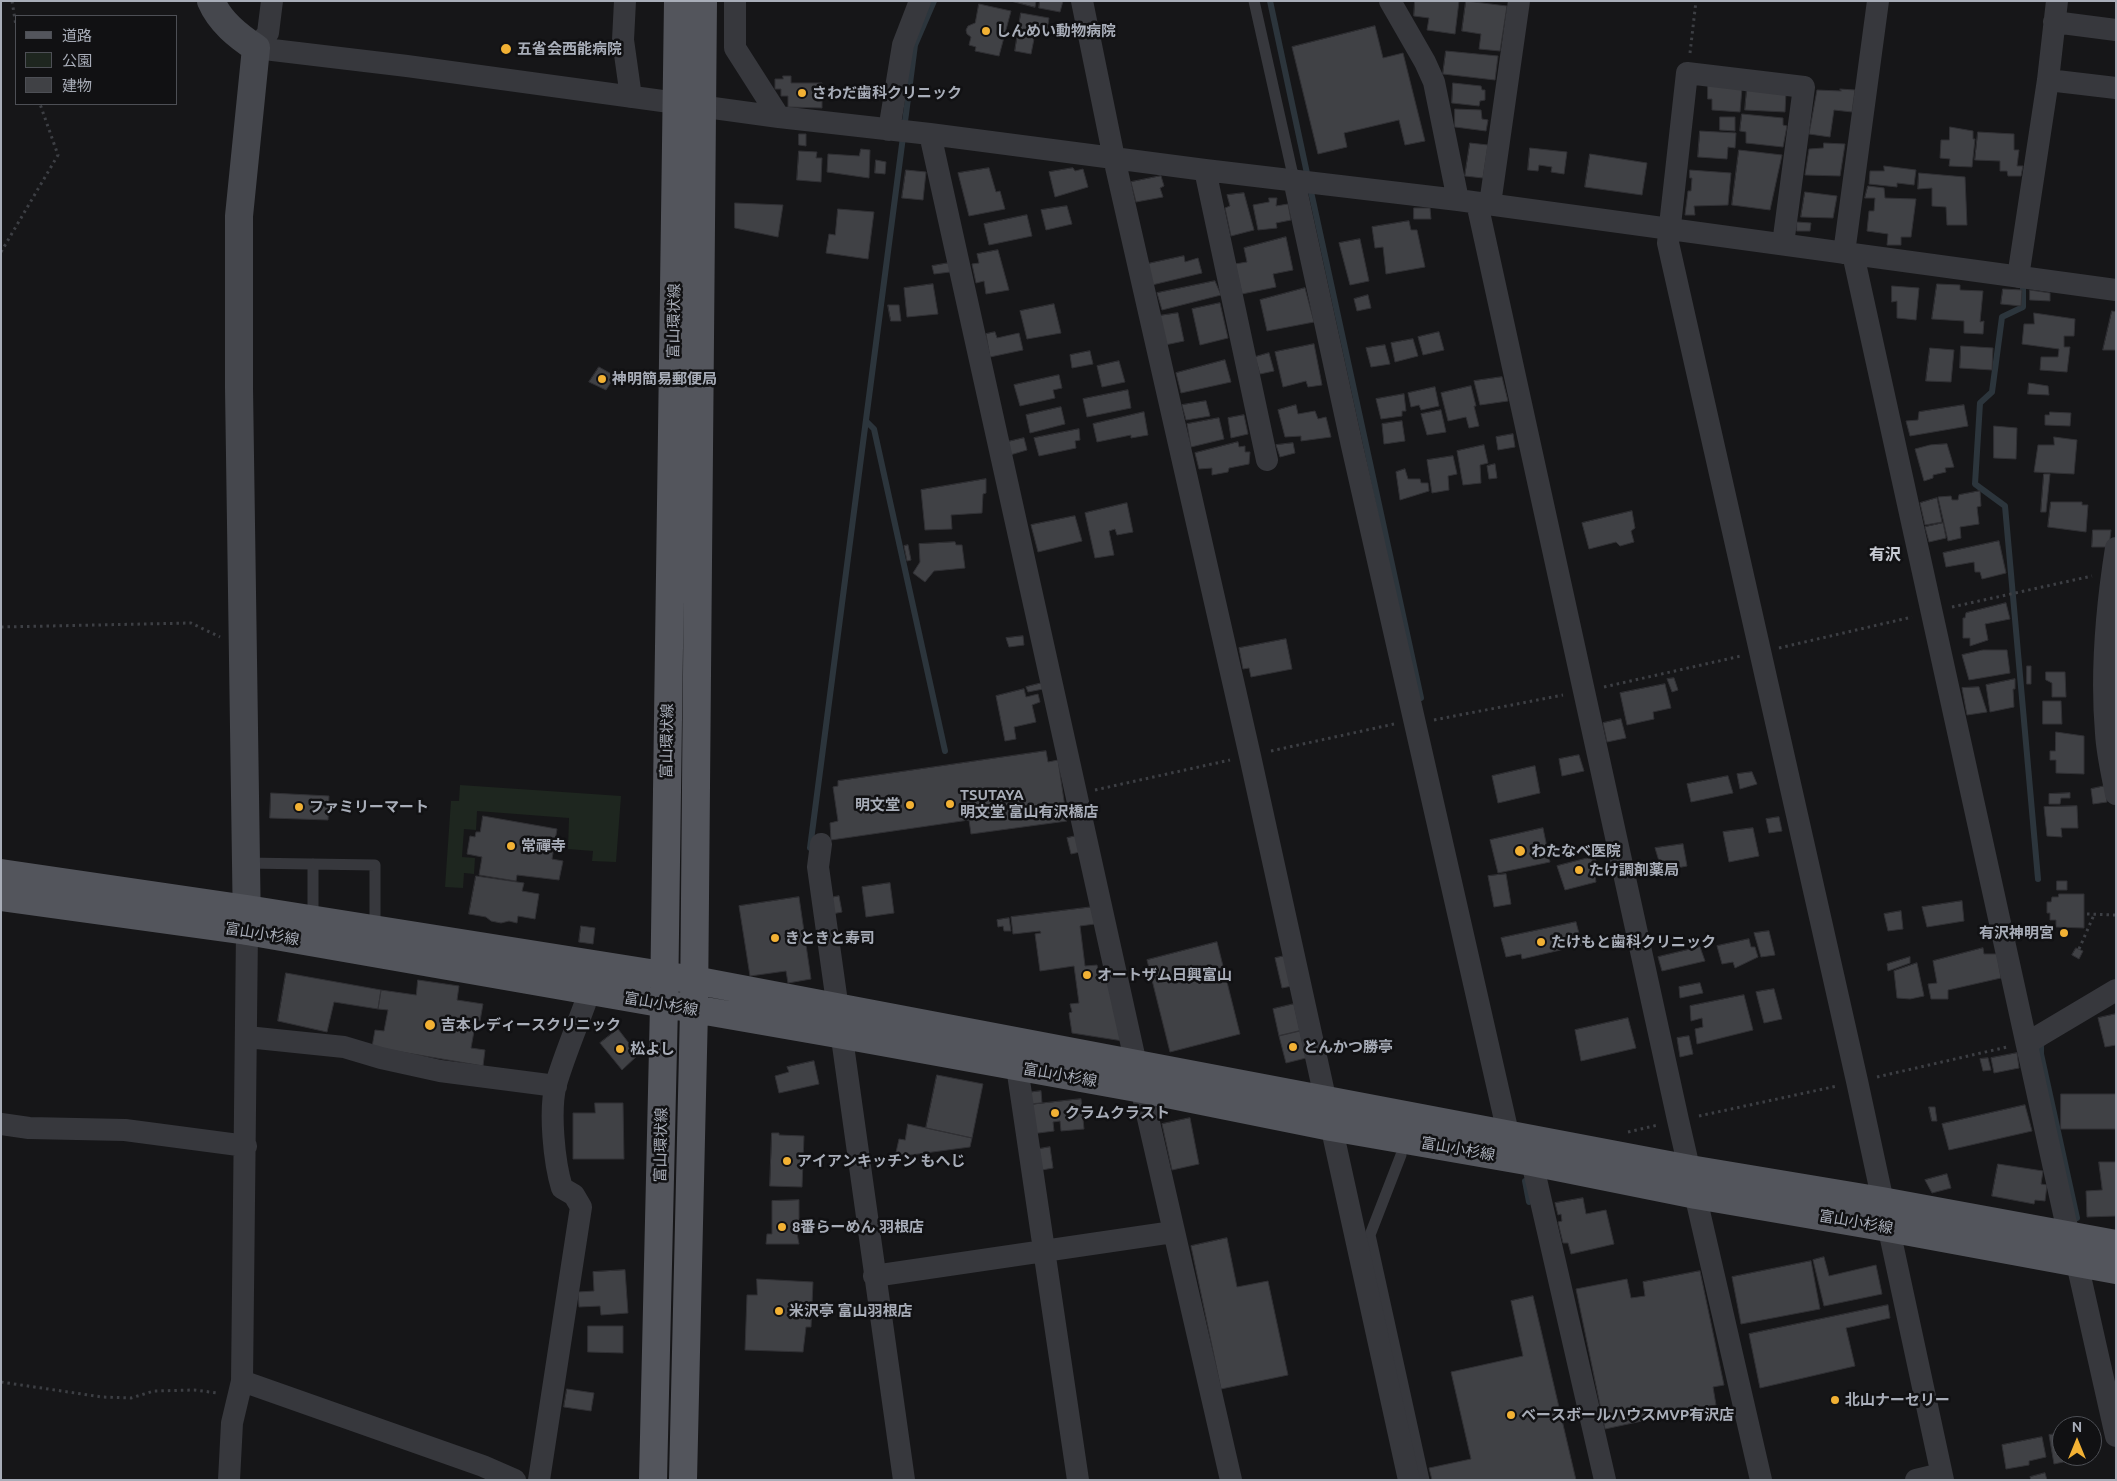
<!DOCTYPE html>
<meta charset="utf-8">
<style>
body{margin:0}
#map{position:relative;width:2117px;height:1481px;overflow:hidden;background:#161618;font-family:Ubuntu,"Noto Sans JP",sans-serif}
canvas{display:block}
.frame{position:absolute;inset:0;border:2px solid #a8adb8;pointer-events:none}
.legend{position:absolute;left:15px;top:15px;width:162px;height:90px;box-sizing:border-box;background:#111113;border:1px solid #4d4f55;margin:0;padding:6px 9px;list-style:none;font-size:15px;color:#a8adb8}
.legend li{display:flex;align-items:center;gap:10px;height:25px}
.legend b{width:25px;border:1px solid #4d4f55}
.north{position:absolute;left:2052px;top:1416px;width:50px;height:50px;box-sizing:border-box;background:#111113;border:1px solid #4d4f55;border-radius:50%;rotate:0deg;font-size:14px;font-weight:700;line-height:20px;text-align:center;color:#a8adb8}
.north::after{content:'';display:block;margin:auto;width:18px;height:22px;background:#f2b134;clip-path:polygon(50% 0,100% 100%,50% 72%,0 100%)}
</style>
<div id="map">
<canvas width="2117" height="1481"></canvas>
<div class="frame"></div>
<ul class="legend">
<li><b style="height:6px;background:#53555c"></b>道路</li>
<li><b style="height:14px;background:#1e261f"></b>公園</li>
<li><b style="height:14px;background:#404145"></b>建物</li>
</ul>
<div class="north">N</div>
</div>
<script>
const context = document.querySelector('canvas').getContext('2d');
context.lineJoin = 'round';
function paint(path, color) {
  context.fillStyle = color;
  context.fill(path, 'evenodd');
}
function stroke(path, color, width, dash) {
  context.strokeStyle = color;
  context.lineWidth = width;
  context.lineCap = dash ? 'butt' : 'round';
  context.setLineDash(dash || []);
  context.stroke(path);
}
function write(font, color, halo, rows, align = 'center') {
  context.font = font + ' Ubuntu,"Noto Sans JP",sans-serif';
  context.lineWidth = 5;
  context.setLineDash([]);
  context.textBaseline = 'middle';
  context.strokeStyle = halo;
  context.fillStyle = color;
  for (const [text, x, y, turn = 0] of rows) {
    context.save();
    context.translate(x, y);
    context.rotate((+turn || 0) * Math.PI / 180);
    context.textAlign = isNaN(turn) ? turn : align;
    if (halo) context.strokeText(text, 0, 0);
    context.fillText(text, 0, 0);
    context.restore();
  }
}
paint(new Path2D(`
 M460 785 621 796 616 862 592 861 593 851 568 849 569 818 477 811 476 830 464 829 462 857 475 858 474 874 464 873 463 888 445 887 451 801H459Z`), '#1e261f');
stroke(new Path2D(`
 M1270 1 1308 178
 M1310 187 1421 698
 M2023 287V307L2002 317 1992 392 1980 403 1975 484 2005 506 2038 879
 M866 421 874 429 945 751
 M810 848 915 45 934 1
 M2044 1042 2041 1044V1054L2077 1218
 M1525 1181 1529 1202`), '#2c353c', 6);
const building = new Path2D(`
 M1011 1H1036L1035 7Z
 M1040 1H1063L1060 12 1039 8Z
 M1415 1H1459L1455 34 1427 30 1429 18 1414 16Z
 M1466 1 1507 6 1500 51 1479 49 1481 34 1462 31Z
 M979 4 1011 11 999 56 975 51 976 47 969 45 971 37 967 34 966 30 968 26 975 23Z
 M1021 13 1049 18 1046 36 1035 34 1031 54 1015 51Z
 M1375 26 1383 58 1403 53 1425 141 1405 145 1399 120 1344 133 1347 147 1318 154 1292 47Z
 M1446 51 1498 56 1495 80 1443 74Z
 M783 76H791V83H822V108L788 107V96H781V89H775V79H783Z
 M1453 83 1481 86 1482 90H1485V100L1480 101 1479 106 1452 103Z
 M1708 83 1742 88 1740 112 1712 110V99H1708Z
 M1747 88 1786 92 1785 112 1745 110Z
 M1840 89 1855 90 1852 112 1834 110 1830 137 1809 134 1817 90 1841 91Z
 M1455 109 1481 110 1482 119 1488 120 1486 131 1455 127Z
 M1742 114 1783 118V125L1787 126 1783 147 1746 143V132L1740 131Z
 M1720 117H1735V131L1720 130Z
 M1950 127 1973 131V139H1975L1972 167 1949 166 1950 159 1940 158 1941 140H1949Z
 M1700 131 1736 133 1735 148 1728 147 1727 159 1698 157Z
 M1978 132 2014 134V150H2019L2017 166H2023L2021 176H2008L2007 171H2000V161L1975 160Z
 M799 134H806V146L799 145Z
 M1470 143 1488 145 1483 178 1465 176Z
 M1824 143 1845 144 1840 176 1805 175 1809 149 1823 148Z
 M1530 148 1567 152 1564 174 1551 172 1552 167 1539 165 1538 171 1528 170Z
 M861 149 870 150 869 178 827 172 828 154 859 156Z
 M1739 150 1782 155 1770 210 1732 205Z
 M799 151 817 152 816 158H822L821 182 797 180Z
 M1590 154 1647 163 1642 195 1585 187Z
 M876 160 886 162 885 174 875 173Z
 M1884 166 1916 170 1914 185 1897 183V187L1869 184 1870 171H1884Z
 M989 168 996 192 1000 191 1005 209 969 216 958 173Z
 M1073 168 1075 171 1083 169 1088 187 1055 197 1049 172Z
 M906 170 926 172 923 200 902 198Z
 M1690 170 1731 173 1728 205 1694 206 1695 215H1685L1688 191H1691L1692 178H1690Z
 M1919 173 1965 177 1967 225H1947L1946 207 1932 206V188L1918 189Z
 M1161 176 1164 186 1160 188 1163 197 1136 202 1131 182Z
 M1868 186 1884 188 1885 198 1916 199 1911 237H1901V245H1887L1888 234 1867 231 1869 211H1874L1875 198H1865Z
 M1805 192 1837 196 1833 218 1801 217Z
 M1244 193 1254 230 1231 236 1225 208 1230 206 1227 195Z
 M1269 198H1277L1276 206 1288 204 1291 220 1276 223 1277 228 1258 230 1253 205 1269 202Z
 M735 203 783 205 778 237 735 228Z
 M1067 206 1072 224 1046 230 1041 210Z
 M1414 208H1430L1431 219H1414Z
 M838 209 874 212 868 259 826 253 829 234 835 235Z
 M1027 215 1032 236 989 245 984 224Z
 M1409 221 1411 230H1417L1425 267 1386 274 1383 247 1375 248 1372 227Z
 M1797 222 1811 223 1810 231H1797Z
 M1286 237 1293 270 1273 274 1276 287 1242 294 1235 264 1247 262 1244 248Z
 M1360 239 1369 281 1350 285 1339 243Z
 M998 250 1009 290 986 294 984 281 976 283 972 264 979 263 977 254Z
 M1184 256 1185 262 1198 258 1202 273 1152 285 1147 264Z
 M949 263 950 272 934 274 932 266Z
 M1215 281 1221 295 1162 310 1157 293Z
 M933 284 938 314 907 317 904 288Z
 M1937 284 1960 285V290L1983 291 1980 322 1984 321 1983 334 1964 333V321L1932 319Z
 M1892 286 1919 288 1916 320 1897 318V301L1892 302Z
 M1305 288 1314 322 1267 331 1260 300Z
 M2003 289 2022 290 2021 306 2001 304Z
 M2030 290 2050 293V301L2030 300Z
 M1368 295 1371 308 1357 311 1354 299Z
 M1220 303 1228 338 1200 345 1192 309Z
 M1054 304 1061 333 1027 339 1020 311Z
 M888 305H899L901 321H891Z
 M2112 311 2116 312V350H2103Z
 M1178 313 1184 341 1165 345 1158 316Z
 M2034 313 2075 319 2074 336H2064V347H2070L2067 372 2040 370 2041 357H2058L2059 349 2022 344 2024 324H2034Z
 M995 332 997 338 1019 333 1023 350 990 357 986 334Z
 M1439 332 1444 350 1423 355 1418 337Z
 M1413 339 1418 356 1395 362 1391 343Z
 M1314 344 1322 385 1308 387 1306 381 1283 387 1275 352Z
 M1385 345 1390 364 1371 367 1366 348Z
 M1961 346 1993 348 1992 370 1960 368Z
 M1930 348 1954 350 1951 382 1926 381Z
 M1090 351 1093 364 1072 368 1070 355Z
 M1269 353 1274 371 1260 374 1255 357Z
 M1225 360 1231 382 1181 393 1176 373Z
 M1119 361 1125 382 1102 387 1097 366Z
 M599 367 615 376 606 390 589 382Z
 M1059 375 1062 388 1053 390 1055 398 1020 406 1014 385Z
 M1502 377 1508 401 1480 405 1474 381Z
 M2029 383 2048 386 2049 395 2028 394Z
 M1471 386 1476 406H1474L1479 426 1469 428 1466 417 1448 421 1441 393Z
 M1435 387 1439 406 1421 410 1419 405 1411 407 1408 393Z
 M1128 390 1131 408 1087 417 1083 399Z
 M1404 394 1406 411H1402V416L1381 419 1376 399Z
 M1206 401 1210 416 1186 420 1182 405Z
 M1296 405 1298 414 1315 411 1318 419 1326 417 1331 437 1301 441V436L1285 437 1278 410Z
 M1964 405 1968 426 1910 436 1906 421 1918 420 1919 412Z
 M1061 407 1065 424 1030 433 1026 415Z
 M1441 410 1446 432 1427 435 1421 414Z
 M1144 412 1148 435 1131 438V435L1097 442 1093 424Z
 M2050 412 2071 413 2070 426 2045 425V415H2049Z
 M1244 415 1248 434 1231 438 1228 418Z
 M1219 418 1224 439 1191 447 1187 424Z
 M1402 421 1405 441 1384 444 1382 424Z
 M1994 426 2017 428 2016 459 1994 458Z
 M1079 429 1080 440 1075 441 1076 448 1039 456 1034 438Z
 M1513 434 1515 447 1498 450 1496 437Z
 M2054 437 2077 440 2074 474 2034 472 2038 445H2054Z
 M1024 438 1027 450 1010 455 1007 442Z
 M1238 442 1239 447 1245 446V452H1250L1249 464 1229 468 1228 472 1212 475V468L1199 469 1195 453Z
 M1293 443 1295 453 1280 457 1276 445Z
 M1947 444 1954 467 1945 468 1946 472 1933 475V478L1924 481 1915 449 1930 445Z
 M1484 445 1488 463 1480 465 1481 483 1463 485 1457 451Z
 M1453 456 1457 474 1448 476 1449 490 1432 493 1427 460Z
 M1495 464 1497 478 1489 479 1487 466Z
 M1405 469 1408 479H1420L1421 483H1428L1429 491 1400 500 1396 472Z
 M2044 474H2050L2046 512H2041Z
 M986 479V493L983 494 982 513 951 515 952 529 925 530 921 490Z
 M1980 491 1981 506 1977 507 1979 524 1960 527 1961 538 1948 541 1938 497 1951 496 1952 500H1958L1959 495Z
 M1937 498 1942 522 1925 525 1920 503Z
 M2051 502H2082V505H2088L2086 532 2048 527Z
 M1127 503 1133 532 1117 535 1115 529 1109 531 1114 555 1095 558 1085 513Z
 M1632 511 1635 528 1631 531 1634 542 1620 546 1616 542 1589 549 1582 523Z
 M1075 516 1082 541 1038 552 1031 525Z
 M1943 523 1946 538 1929 542 1925 527Z
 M2093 530H2111L2109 547H2092Z
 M1999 541 2006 573 1982 579 1980 572H1975L1974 562 1946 567 1943 553Z
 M955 542 956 545H962L965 568 934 571 925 582 913 573 920 562 919 544Z
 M908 545 911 560 907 561 904 546Z
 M2006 603 2010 619 1985 624 1988 640 1970 646V638H1963V618H1965L1966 613Z
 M1023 636 1024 645 1009 647 1006 638Z
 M1286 639 1292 669 1251 677 1249 668 1243 669 1239 648Z
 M1983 650H2007L2010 673 1969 680 1962 655Z
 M2027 666H2031V684H2027Z
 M2046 672H2065L2066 697H2052V683L2046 680Z
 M1674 678 1678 690 1672 692 1667 679Z
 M2015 679V689H2013L2014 707 1990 712 1986 685Z
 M1042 683 1043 689 1028 692 1026 687Z
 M1665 684 1671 708 1653 712 1654 719 1627 725 1620 693Z
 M1979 687 1987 712 1967 715 1962 688Z
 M1024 689 1026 697 1038 694 1040 702 1032 705 1036 722 1014 727 1016 739 1005 741 996 696Z
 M2043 701H2061L2062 724H2043Z
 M1621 719 1626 738 1607 742 1603 723Z
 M2056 732 2084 736V774L2056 773V760H2050V751H2055Z
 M1046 751 1048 762 1058 760 1067 821 971 834 969 820 831 840 830 823 838 821 833 787 838 786V781Z
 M1579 755 1584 771 1562 776 1559 759Z
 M1535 766 1540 793 1498 803 1492 776Z
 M1752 772 1757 784 1740 789 1737 774Z
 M1728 776 1733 793 1691 802 1687 784Z
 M2105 786 2107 802 2093 804 2091 789Z
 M271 793 329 796 328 820 270 818Z
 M2070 793V798H2061L2060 804H2049V794Z
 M2077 806 2078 828H2061L2062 837 2047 836 2044 807Z
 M483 816 557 829 552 859 563 861 559 880 517 875 516 881 479 875 482 857 467 854 470 836 475 837 476 832H480Z
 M1779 817 1782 831 1769 833 1766 819Z
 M1543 828 1550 862 1498 873 1490 840Z
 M1753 828 1759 856 1729 862 1723 832Z
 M1076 836 1080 852 1071 854 1067 838Z
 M1683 844 1687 866 1662 871 1655 848Z
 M1592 857 1596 860 1601 875H1595L1596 882 1565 890 1557 866Z
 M1506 874 1511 904 1494 907 1488 876Z
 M476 876 524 883 522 891 539 894 535 919 518 916 517 923 509 921 501 923 491 921 486 917 469 914Z
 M2057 881H2067V890H2057Z
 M890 883 894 913 866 917 862 887Z
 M2059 894H2084V928L2056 927V920H2050V913H2047V902H2051L2052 897H2058Z
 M839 896 842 912 832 914 830 898Z
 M799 897 811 979 788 983 786 971 750 976 739 906Z
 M1962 901 1964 921 1927 927 1922 907Z
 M1093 907 1095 924 1080 926 1085 966 1097 965 1100 979H1110L1123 1041 1072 1033 1069 1013 1072 1012 1070 1004 1079 1003 1074 966 1040 971 1035 934 1041 933 1040 931 1013 934 1011 917Z
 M1901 911 1903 929 1888 931 1884 914Z
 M1009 918 1011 931H1004L1003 926 998 927 997 920Z
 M1576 922 1582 945 1522 959 1521 954 1506 957 1501 938Z
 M581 926 595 928 593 944 579 942Z
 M1769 931 1775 955 1761 957 1754 933Z
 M1749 939 1751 947H1755L1758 957 1735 968 1733 962 1722 964 1717 946Z
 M1217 942 1240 1034 1170 1052 1147 960Z
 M1700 947 1705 961 1662 971 1658 957Z
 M1983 948 1984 954H1997L2001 978 1948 990V999H1931L1928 984 1937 983 1933 961Z
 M2076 948 2083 951 2079 959 2072 955Z
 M1285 956 1292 986 1282 988 1275 958Z
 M1910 957V963L1888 971 1887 964Z
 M1917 963 1924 996 1910 999 1897 998 1894 971Z
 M286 973 381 990 378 1009 334 1002 327 1032 278 1021Z
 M418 980 459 986 457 1000 483 1004 480 1021 476 1020 471 1048 485 1050 483 1066 372 1047 375 1030 384 1031 388 1010 378 1009 381 990 416 995Z
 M1700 983 1703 993 1680 998 1679 987Z
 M1774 989 1782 1019 1764 1023 1756 992Z
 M1744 995 1753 1030 1697 1044 1695 1029 1703 1027 1702 1018 1691 1021 1690 1006Z
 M1294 1004 1300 1031 1279 1036 1273 1009Z
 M2116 1014V1045L2105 1047 2098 1018Z
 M1628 1018 1636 1048 1581 1061 1575 1030Z
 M618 1029 638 1055 622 1070 600 1043Z
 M1300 1031 1306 1058 1286 1063 1279 1036Z
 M1689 1036 1693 1054 1680 1057 1677 1038Z
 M2017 1053 2019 1068 1994 1073 1991 1058Z
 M1988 1058 1991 1070 1983 1071 1980 1059Z
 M814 1061 819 1084 779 1093 775 1076 789 1072 787 1067Z
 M937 1075 983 1084 972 1138 926 1128Z
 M1041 1091 1042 1103 1027 1104 1026 1093Z
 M2061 1094H2116V1129H2061Z
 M1081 1099 1084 1129 1061 1131 1060 1121 1053 1122 1054 1131 1031 1134 1028 1105Z
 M595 1103H623L624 1159H573V1113H595Z
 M2025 1105 2032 1131 1949 1150 1942 1124Z
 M1929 1107H1935L1937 1121H1932Z
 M1190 1118 1199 1164 1172 1170 1162 1124Z
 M908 1124 972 1138 970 1147 895 1157 899 1139 905 1140Z
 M772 1133H779V1135L804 1136 802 1187 770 1186Z
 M1050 1147 1053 1168 1036 1171 1033 1150Z
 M2099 1162H2116V1216L2087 1217 2086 1191 2102 1190Z
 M1998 1164 2043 1171 2041 1184 2047 1185 2045 1201 2035 1200 2034 1204 1992 1196Z
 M1947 1174 1951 1188 1932 1193 1925 1180Z
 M1583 1198 1586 1214 1606 1210 1614 1244 1571 1254 1568 1243H1563L1558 1222 1562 1221 1561 1214 1558 1215 1555 1203Z
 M799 1200V1221L792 1222V1233H797L799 1244H766L767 1234H772V1201Z
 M1227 1238 1237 1287 1268 1281 1288 1375 1221 1389 1191 1246Z
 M1824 1257 1829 1276 1876 1265 1882 1294 1824 1306 1813 1260Z
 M1811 1261 1820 1309 1741 1324 1732 1277Z
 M625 1270 628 1313 601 1315 600 1306 579 1307 578 1292 594 1291 593 1272Z
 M1700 1271 1724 1385 1713 1387 1716 1405 1605 1429 1576 1289 1627 1279 1631 1298 1645 1296 1643 1282Z
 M757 1279 813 1282 811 1327H806L803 1352 745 1350 747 1295H757Z
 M1533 1296 1576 1480H1432L1429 1468 1471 1459 1451 1372 1523 1356 1511 1301Z
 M1888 1305 1890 1318 1846 1328 1855 1366 1760 1388 1749 1334Z
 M588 1326H623V1353L588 1352Z
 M567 1389 594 1393 591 1411 564 1407Z
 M2062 1433V1456H2067L2068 1461 2054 1464 2049 1435Z
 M2042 1437 2046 1457 2029 1461V1465L2006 1469 2002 1445Z
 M2045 1473 2047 1480H2031L2030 1477Z`);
paint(building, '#404145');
stroke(building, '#303034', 1);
stroke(new Path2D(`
 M12 1 16 26
 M1690 53 1696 1
 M1 252 58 155 40 104
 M1952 607 2092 576
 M1 627 191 623 220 637
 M1779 648 1912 617
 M1604 687 1741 656
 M1434 720 1563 695
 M1271 751 1394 724
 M1095 790 1230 760
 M2087 914 2116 915
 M2079 949 2094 915
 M1877 1077 2007 1047
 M1699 1116 1837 1086
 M1628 1132 1658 1125
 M1 1382 102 1397 131 1398 154 1391 194 1390 218 1393`), '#3d3f44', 3, [2.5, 4]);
stroke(new Path2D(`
 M1254 1 1294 180
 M246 863 375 865V930
 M313 864V920
 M1401 1155 1370 1235 1424 1480`), '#37383d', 11);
stroke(new Path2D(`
 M625 1 623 40 631 97
 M735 1V48L779 117
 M1082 1 1114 158 1250 756 1409 1480
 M1390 1 1425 62 1434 82 1458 200
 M2054 22 2116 30
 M256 48 407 66 779 117 930 134 1205 170 1458 200 2116 290
 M256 48 268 33 272 1
 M2048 80 2116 88
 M889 130 903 45 920 1
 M930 134 1145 1105 1231 1480
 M1205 170 1267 460
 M1294 180 1352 446 1508 1133
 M1477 203 1678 1120 1761 1480
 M1490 204 1519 1
 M1783 244 1804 87 1687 73 1668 243 1857 1081 1943 1480
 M1844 253 1878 1
 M1853 254 2066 1223 2077 1263 2116 1436
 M2018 277 2048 80 2057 1
 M2116 548C2107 605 2101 675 2106 733 2107 753 2112 774 2116 794
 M821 844 818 867 904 1480
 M247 1037 344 1047 381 1058 440 1071 556 1086
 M2027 1043 2116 990
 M1017 1067 1078 1480
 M1 1124 29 1128 125 1130 246 1146
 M1532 1162 1605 1480
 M874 1276 1173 1232
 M242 1381 483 1466 515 1480
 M229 1480 232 1423 242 1381 247 931
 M539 1480 581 1207 574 1195 562 1188C554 1162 549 1110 556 1084 564 1057 575 1031 585 1004L587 990
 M1916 1480 1941 1474`), '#37383d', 22);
stroke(new Path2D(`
 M211 1C220 22 238 36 256 48L239 216V388L247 931`), '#45474d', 28);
stroke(new Path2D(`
 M1 873 247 909 694 980 1690 1169 1882 1201 2116 1244
 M1 897 247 931 843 1035 1142 1089 1331 1127 1532 1162 1696 1195 1888 1228 2116 1270
 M653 1480 664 1005 678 1
 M683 1480 694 1010 703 1`), '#53555c', 28);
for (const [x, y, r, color] of [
 [986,31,5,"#f2b134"],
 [506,49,6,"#f2b134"],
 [802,93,5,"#f2b134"],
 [602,379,5,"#f2b134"],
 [950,804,5,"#f2b134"],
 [910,805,5,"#f2b134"],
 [299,807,5,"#f2b134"],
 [511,846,5,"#f2b134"],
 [1520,851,6,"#f2b134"],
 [1579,870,5,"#f2b134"],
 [2064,933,5,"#f2b134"],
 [775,938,5,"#f2b134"],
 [1541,942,5,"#f2b134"],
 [1087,975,5,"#f2b134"],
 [430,1025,6,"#f2b134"],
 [1293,1047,5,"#f2b134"],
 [620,1049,5,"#f2b134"],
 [1055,1113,5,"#f2b134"],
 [787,1161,5,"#f2b134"],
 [782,1227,5,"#f2b134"],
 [779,1311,5,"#f2b134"],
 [1835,1400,5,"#f2b134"],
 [1511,1415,5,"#f2b134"]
]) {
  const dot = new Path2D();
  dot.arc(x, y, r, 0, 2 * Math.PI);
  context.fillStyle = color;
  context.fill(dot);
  stroke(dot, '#111113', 2);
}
write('bold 15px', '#a8adb8', '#111113', [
 ["しんめい動物病院",996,31],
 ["五省会西能病院",517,49],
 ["さわだ歯科クリニック",812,93],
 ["神明簡易郵便局",612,379],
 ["TSUTAYA",960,795],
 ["明文堂 富山有沢橋店",960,812],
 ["明文堂",900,805,"right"],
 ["ファミリーマート",309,807],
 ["常禪寺",521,846],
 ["わたなべ医院",1531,851],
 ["たけ調剤薬局",1589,870],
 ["有沢神明宮",2054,933,"right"],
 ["きときと寿司",785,938],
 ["たけもと歯科クリニック",1551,942],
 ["オートザム日興富山",1097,975],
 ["吉本レディースクリニック",441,1025],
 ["とんかつ勝亭",1303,1047],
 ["松よし",630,1049],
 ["クラムクラスト",1065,1113],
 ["アイアンキッチン もへじ",797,1161],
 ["8番らーめん 羽根店",792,1227],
 ["米沢亭 富山羽根店",789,1311],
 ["北山ナーセリー",1845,1400],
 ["ベースボールハウスMVP有沢店",1521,1415]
], 'left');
write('15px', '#a8adb8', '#111113', [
 ["富山環状線",674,321,-89],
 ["富山環状線",667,741,-89],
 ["富山小杉線",262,934,9],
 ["富山小杉線",661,1004,10],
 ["富山小杉線",1060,1075,10],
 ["富山環状線",661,1145,-89],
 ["富山小杉線",1458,1149,10],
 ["富山小杉線",1856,1222,10]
]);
write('bold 16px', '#c9ccd4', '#111113', [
 ["有沢",1885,555]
]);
</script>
